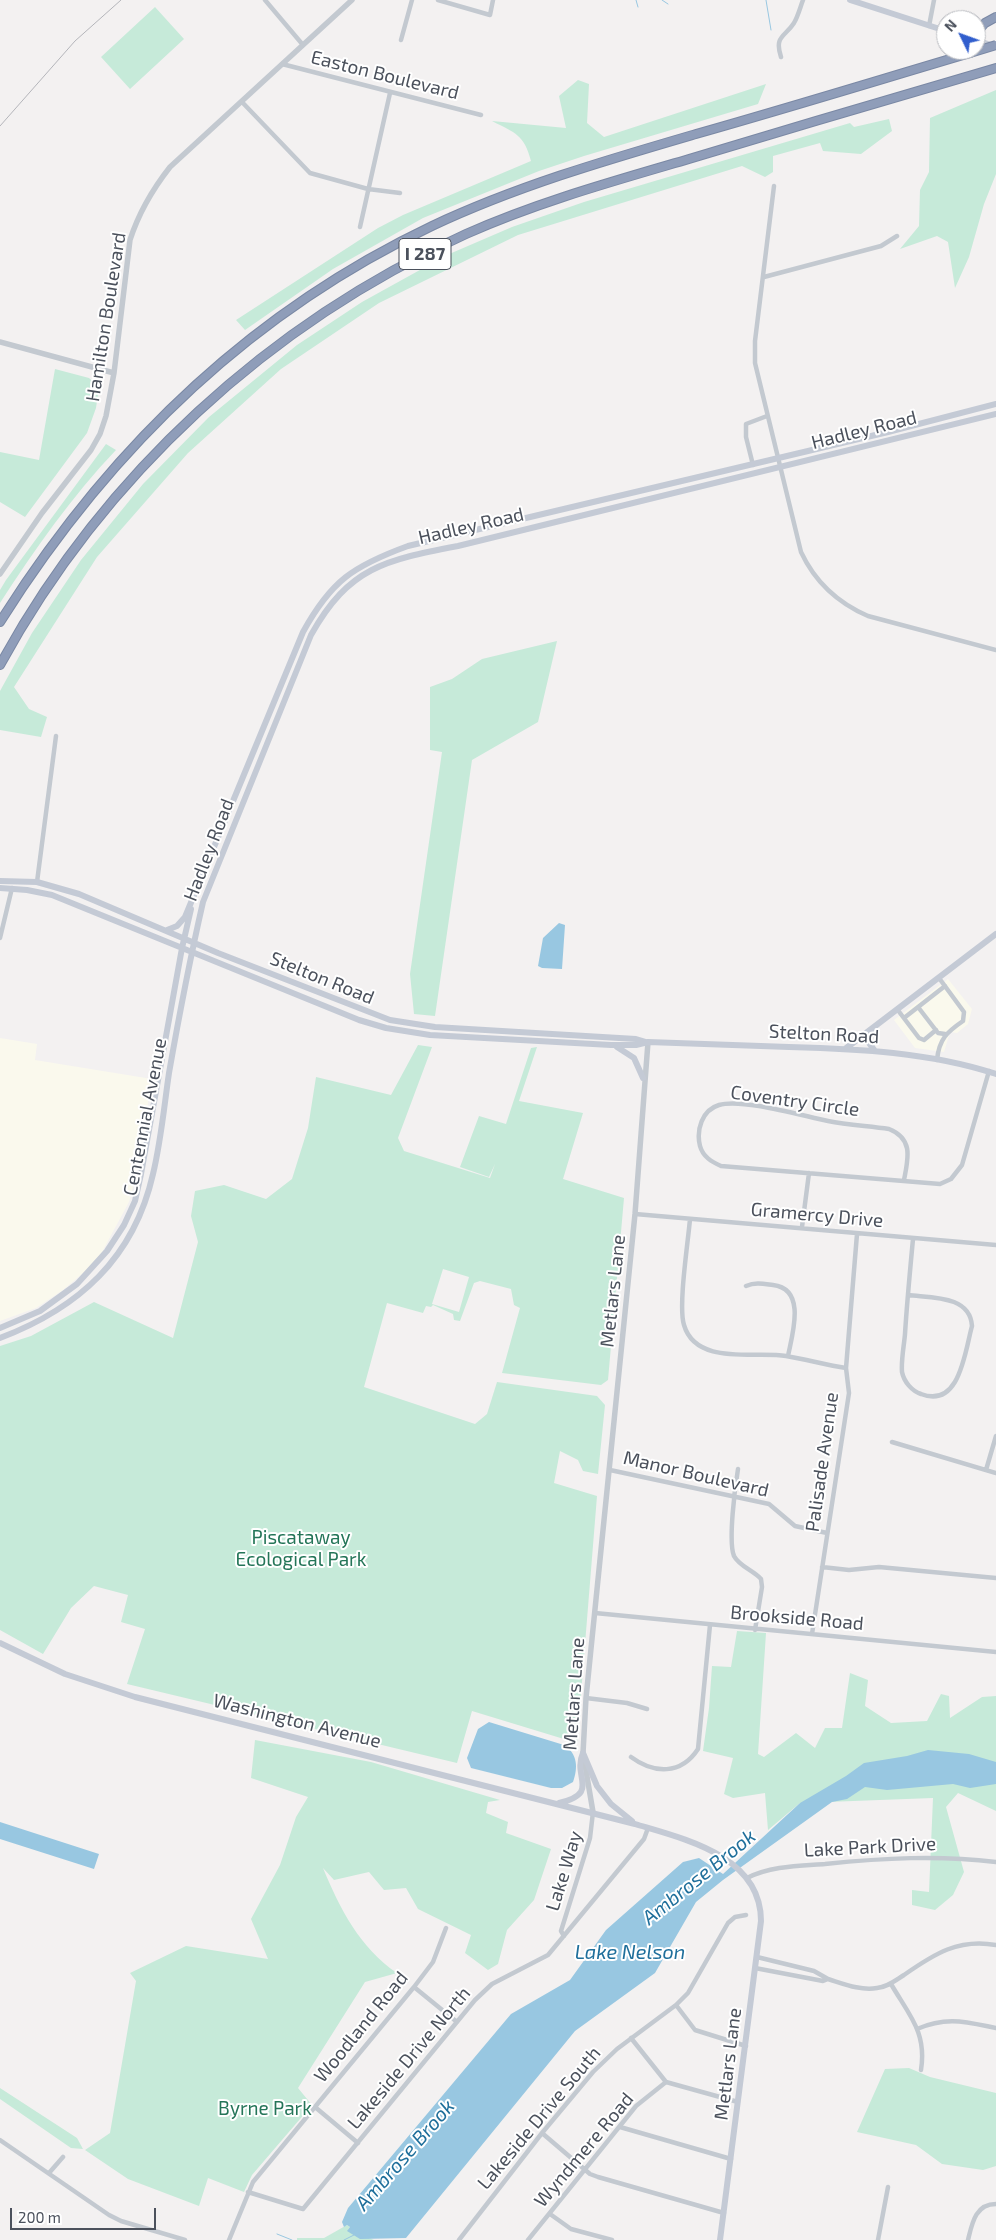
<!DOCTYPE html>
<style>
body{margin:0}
#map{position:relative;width:996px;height:2240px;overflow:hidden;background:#f3f1f1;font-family:"Exo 2",sans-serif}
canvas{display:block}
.north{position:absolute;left:936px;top:10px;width:50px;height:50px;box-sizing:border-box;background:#fff;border:1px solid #b7b9be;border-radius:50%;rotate:312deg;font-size:14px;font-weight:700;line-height:20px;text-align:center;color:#4b515c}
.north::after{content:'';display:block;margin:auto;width:18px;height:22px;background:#315ecd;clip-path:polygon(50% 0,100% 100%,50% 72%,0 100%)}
.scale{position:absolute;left:10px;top:2208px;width:146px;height:22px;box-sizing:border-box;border:2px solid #4b515c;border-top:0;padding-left:6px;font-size:15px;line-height:18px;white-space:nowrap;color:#4b515c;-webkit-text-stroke:4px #fff;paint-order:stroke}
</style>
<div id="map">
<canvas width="996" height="2240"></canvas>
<div class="north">N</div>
<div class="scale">200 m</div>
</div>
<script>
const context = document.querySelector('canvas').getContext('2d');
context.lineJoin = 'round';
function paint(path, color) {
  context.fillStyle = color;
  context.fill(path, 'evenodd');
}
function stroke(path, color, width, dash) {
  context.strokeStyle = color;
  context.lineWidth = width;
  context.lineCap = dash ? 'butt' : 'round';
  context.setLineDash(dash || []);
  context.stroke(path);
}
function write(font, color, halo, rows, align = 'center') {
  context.font = font + ' "Exo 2",sans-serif';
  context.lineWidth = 4;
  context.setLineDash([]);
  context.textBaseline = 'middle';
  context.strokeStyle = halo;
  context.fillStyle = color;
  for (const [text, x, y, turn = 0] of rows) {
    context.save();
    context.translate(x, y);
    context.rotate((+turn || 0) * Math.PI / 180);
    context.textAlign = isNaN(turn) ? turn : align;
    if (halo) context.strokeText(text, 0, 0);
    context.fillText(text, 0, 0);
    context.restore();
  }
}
paint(new Path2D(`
 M948 979 972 1009 968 1024 957 1033 950 1032 944 1052 915 1048 894 1020Z
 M0 1038 37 1044 35 1060 152 1079 136 1176 129 1202 102 1252 89 1268 63 1290 36 1308 0 1321Z`), '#faf9ed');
paint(new Path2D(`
 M155 7 184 39 130 89 101 57Z
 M578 80 589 84 587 123 604 137 766 84 758 104 584 156 539 171 423 218 333 269 245 330 236 320 378 228 403 215 531 161C524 134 515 133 492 121L566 128 559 96Z
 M996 90V174L984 204 969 257 955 288 948 242 937 236 900 249 919 226 920 190 929 172 930 118Z
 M889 119 892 131 861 154 823 151 820 143 773 156V172L765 177 742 166 518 235 379 303 281 369 188 453 97 557 14 687 29 709 47 717 41 737 0 730V691L32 633 81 560 143 484 209 417 297 345 362 302 447 255 512 227 584 202 850 123 854 127Z
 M55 369 89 378 99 387 96 408 87 433 25 517 0 502V452L39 460Z
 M106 444 116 450C72 496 35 549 0 603V590L6 580Z
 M557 641 538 722 472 760 435 1016 414 1014 410 974 442 752 430 750V687L452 679 482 659Z
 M418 1045 432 1047 398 1138 404 1151 490 1178 495 1164 489 1177 460 1167 479 1116 506 1124 531 1048 537 1047 519 1101 583 1113 563 1179 624 1198 608 1380 601 1385 502 1373 520 1308 514 1305 511 1289 480 1281 474 1283 460 1321 454 1320 453 1314 433 1305 431 1307 426 1306 423 1313 387 1303 364 1387 475 1424 487 1414 497 1382 597 1396 605 1405 598 1474 583 1471 578 1460 560 1451 554 1483 597 1496 577 1743 472 1711 457 1763 127 1684 145 1629 121 1622 128 1595 94 1586 71 1608 43 1654 0 1630V1346L31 1336 94 1302 173 1338 198 1242 191 1216 195 1191 224 1185 266 1199 292 1179 308 1128 316 1077 391 1095ZM443 1269 469 1277 459 1312 432 1304Z
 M737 1631 766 1633 758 1754 764 1757 796 1733 815 1748 825 1728H842L850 1673 868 1680 865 1706 891 1723 927 1721 941 1694 949 1696 950 1718 982 1697 996 1696V1811L958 1793 946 1807 964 1872 953 1895 935 1910 912 1905V1890L929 1892 933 1798 800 1803 768 1830 765 1793 733 1798 724 1794 733 1758 703 1751 709 1708 712 1666 731 1667Z
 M255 1740 371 1762 500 1800 488 1802 486 1813 508 1822 506 1833 551 1849 534 1900 507 1930 498 1964 488 1970 465 1953 471 1935 418 1909 406 1888 384 1890 369 1872 334 1880 323 1868C340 1909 360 1948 397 1973L365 1982 298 2088 312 2105 252 2175 244 2192 208 2178 199 2206 128 2179 85 2150 110 2133 136 1981 130 1973 186 1946 268 1959 251 1919 280 1865 296 1817 308 1797 251 1778Z
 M909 2068 930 2077 996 2093V2166L983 2170 942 2164 916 2145 857 2132 885 2069Z
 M0 2088 77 2138 83 2149 71 2148 0 2099Z
 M347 2225 350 2227 348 2230 374 2240H297V2238H324Z`), '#c6ead9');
paint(new Path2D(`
 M559 923 565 925 562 969 542 968 538 966 543 938Z
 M489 1722 564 1745C578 1754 578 1768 573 1782L562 1788H551L471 1768 467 1758 478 1729Z
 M928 1750 969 1754 996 1762V1784L970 1788 953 1784 887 1790 865 1787 847 1799 832 1802 723 1880 696 1902 655 1973 575 2031 406 2238 360 2239 347 2231 350 2227 347 2225 344 2227 342 2222 348 2208 511 2014 570 1980 606 1930 683 1862 699 1858 723 1874 800 1803 846 1776 864 1763 907 1756Z
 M0 1822 99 1854 94 1869 0 1839Z`), '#98c7e1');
stroke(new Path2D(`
 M636 0 638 7
 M662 0 668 4
 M766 0 771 30
 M277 2234 292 2240
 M344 2240 354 2235`), '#98c7e1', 1);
const motorway = new Path2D(`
 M976 33 985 23 996 17
 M0 622C107 452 249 313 432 226 517 186 607 160 696 134 788 108 879 80 970 53
 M0 665C103 476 269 323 466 234 538 202 614 181 689 159 791 128 894 98 996 68`);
stroke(motorway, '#7a88a4', 10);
stroke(new Path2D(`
 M265 0 303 45
 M438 0 490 15 493 0
 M929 26 934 0
 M401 40 412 0
 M781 57C774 36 785 37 794 23 798 16 800 8 803 0
 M282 64 481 115
 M242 102 310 173 368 189 400 193
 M774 186 755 341V363L801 552C815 582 838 603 868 616L996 650
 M360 227 390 93
 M764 277 881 246 897 236
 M753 465 746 437V424L767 416
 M37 882 56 736
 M0 938 12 888
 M918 1007 938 1033 945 1034
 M897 1009 919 1038 924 1040 936 1030
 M904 1018 945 986
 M937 1060C939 1039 947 1032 963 1021L964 1012 939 978
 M904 1180C908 1159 914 1139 889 1129 869 1126 848 1125 828 1121 803 1116 742 1098 719 1105 702 1110 696 1130 700 1146 703 1157 712 1162 721 1166L940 1184 951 1179 962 1165 989 1071
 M635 1214 996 1245
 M690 1219C688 1243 678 1306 684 1325 696 1366 756 1351 786 1356 805 1359 826 1365 846 1368
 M802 1227 809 1173
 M746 1286C756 1282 764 1284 773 1285 807 1289 792 1335 788 1356
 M908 1295C931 1298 970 1295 972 1326 965 1351 960 1409 921 1394 912 1391 904 1382 902 1372 901 1360 904 1346 905 1334 907 1302 910 1271 913 1239
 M892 1442 996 1473
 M738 1469C735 1487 728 1542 734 1556 739 1566 754 1571 761 1579L762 1587 755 1630
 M610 1470 769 1504 795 1526 827 1533
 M986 1470 996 1436
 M822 1567 849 1570 879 1567 996 1578
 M595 1613 996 1652
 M812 1634 849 1393 846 1368 857 1234
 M586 1698 627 1703 647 1709
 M631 1757C654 1774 681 1775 698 1749L710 1625
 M747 1878C771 1866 798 1866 825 1864 883 1858 938 1855 996 1862
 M564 1936 561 1931 590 1838 593 1812
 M757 1957 814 1971 828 1979
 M755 1968 823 1981 828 1979C844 1984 861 1991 877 1988 888 1987 896 1980 904 1975 934 1954 959 1938 996 1945
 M891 1984C909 2015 927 2032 921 2070
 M414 1987 457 2022
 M676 2005 695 2030 746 2046
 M917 2029C947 2016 966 2022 996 2028
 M631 2038 666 2082 738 2102
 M315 2107 358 2143
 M620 2127 731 2159
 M542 2133 590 2174 598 2177 724 2213
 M0 2140 109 2215 121 2221 185 2240
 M49 2173 63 2157
 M248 2192 303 2209 475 2000 492 1984 548 1955 644 1839 648 1828
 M550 2214 571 2229 612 2240
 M229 2240 253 2182 414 1987 433 1962 446 1928
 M459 2240 542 2133 593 2072 617 2049 676 2005 688 1993 728 1923 735 1917 746 1915
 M528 2240 636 2106 666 2082
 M878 2240 888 2187
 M968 2240C972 2224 975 2204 996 2204`), '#c3c9d0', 4.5);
stroke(new Path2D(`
 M0 342 114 373
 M0 574 42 513 91 450 100 434 106 416 114 373 130 240C139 212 152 190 170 167L352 0
 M593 1812 583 1753 586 1698 635 1214 648 1042`), '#c3c9d0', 5.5);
stroke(new Path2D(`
 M850 0 946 31
 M976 40 994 46
 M0 881 37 882 79 894 218 953 390 1020 435 1027 636 1039 646 1042
 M0 888 27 890 52 895 359 1020 386 1028 430 1035 611 1045H636L648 1042C695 1044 742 1045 789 1047 858 1049 929 1052 996 1074
 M167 930 177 926 185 917 303 632C331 581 353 566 408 546L888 432 996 404
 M871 1030 869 1043 875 1051
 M617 1047 634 1058 643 1078
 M845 1049 996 934
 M0 1328 40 1311 77 1284 107 1251 124 1225 135 1201 141 1174 182 948 191 909
 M0 1338C79 1308 134 1258 153 1174 161 1141 164 1107 169 1073 179 1016 190 959 203 902L311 635C349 567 385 560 458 546L996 414
 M0 1643 65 1674 135 1697 635 1824C685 1839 761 1856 761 1921L720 2240
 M583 1753 597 1786 611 1804 632 1821
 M559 1803C601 1793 572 1777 583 1753`), '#c4cad5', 6);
stroke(motorway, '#8f9db9', 8);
stroke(new Path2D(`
 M0 126 75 41 121 0`), '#b4b5ba', 1);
const motorwayBridge = new Path2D(`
 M970 53 996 45`);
stroke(motorwayBridge, '#7a88a4', 10, []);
stroke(motorwayBridge, '#8f9db9', 8);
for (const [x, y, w] of [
 [425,254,52]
]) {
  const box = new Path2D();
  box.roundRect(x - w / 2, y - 15.5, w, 31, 4);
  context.fillStyle = '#fff';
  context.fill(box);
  stroke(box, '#4b515c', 1);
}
write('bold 18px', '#4b515c', null, [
 ["I 287",425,254]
]);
write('19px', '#4b515c', '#fff', [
 ["Easton Boulevard",385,75,14],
 ["Hamilton Boulevard",106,317,-81],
 ["Hadley Road",864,430,-14],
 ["Hadley Road",471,526,-13],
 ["Hadley Road",209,850,-69],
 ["Stelton Road",322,978,22],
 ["Stelton Road",824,1034,3],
 ["Coventry Circle",795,1101,8],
 ["Centennial Avenue",145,1117,-79],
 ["Gramercy Drive",817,1215,5],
 ["Metlars Lane",613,1291,-84],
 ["Palisade Avenue",822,1462,-82],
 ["Manor Boulevard",696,1474,13],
 ["Brookside Road",797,1618,5],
 ["Metlars Lane",574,1694,-86],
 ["Washington Avenue",297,1721,14],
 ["Lake Park Drive",870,1847,-3],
 ["Lake Way",564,1871,-73],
 ["Woodland Road",361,2027,-51],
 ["Lakeside Drive North",409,2058,-50],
 ["Metlars Lane",728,2064,-83],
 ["Lakeside Drive South",539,2118,-50],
 ["Wyndmere Road",584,2150,-50]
]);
write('19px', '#247558', '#fff', [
 ["Piscataway",301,1538],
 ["Ecological Park",301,1560],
 ["Byrne Park",265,2109]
]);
write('italic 20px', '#1f6f9b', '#fff', [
 ["Ambrose Brook",699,1877,-39],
 ["Lake Nelson",630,1952],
 ["Ambrose Brook",405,2155,-49]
]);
</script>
